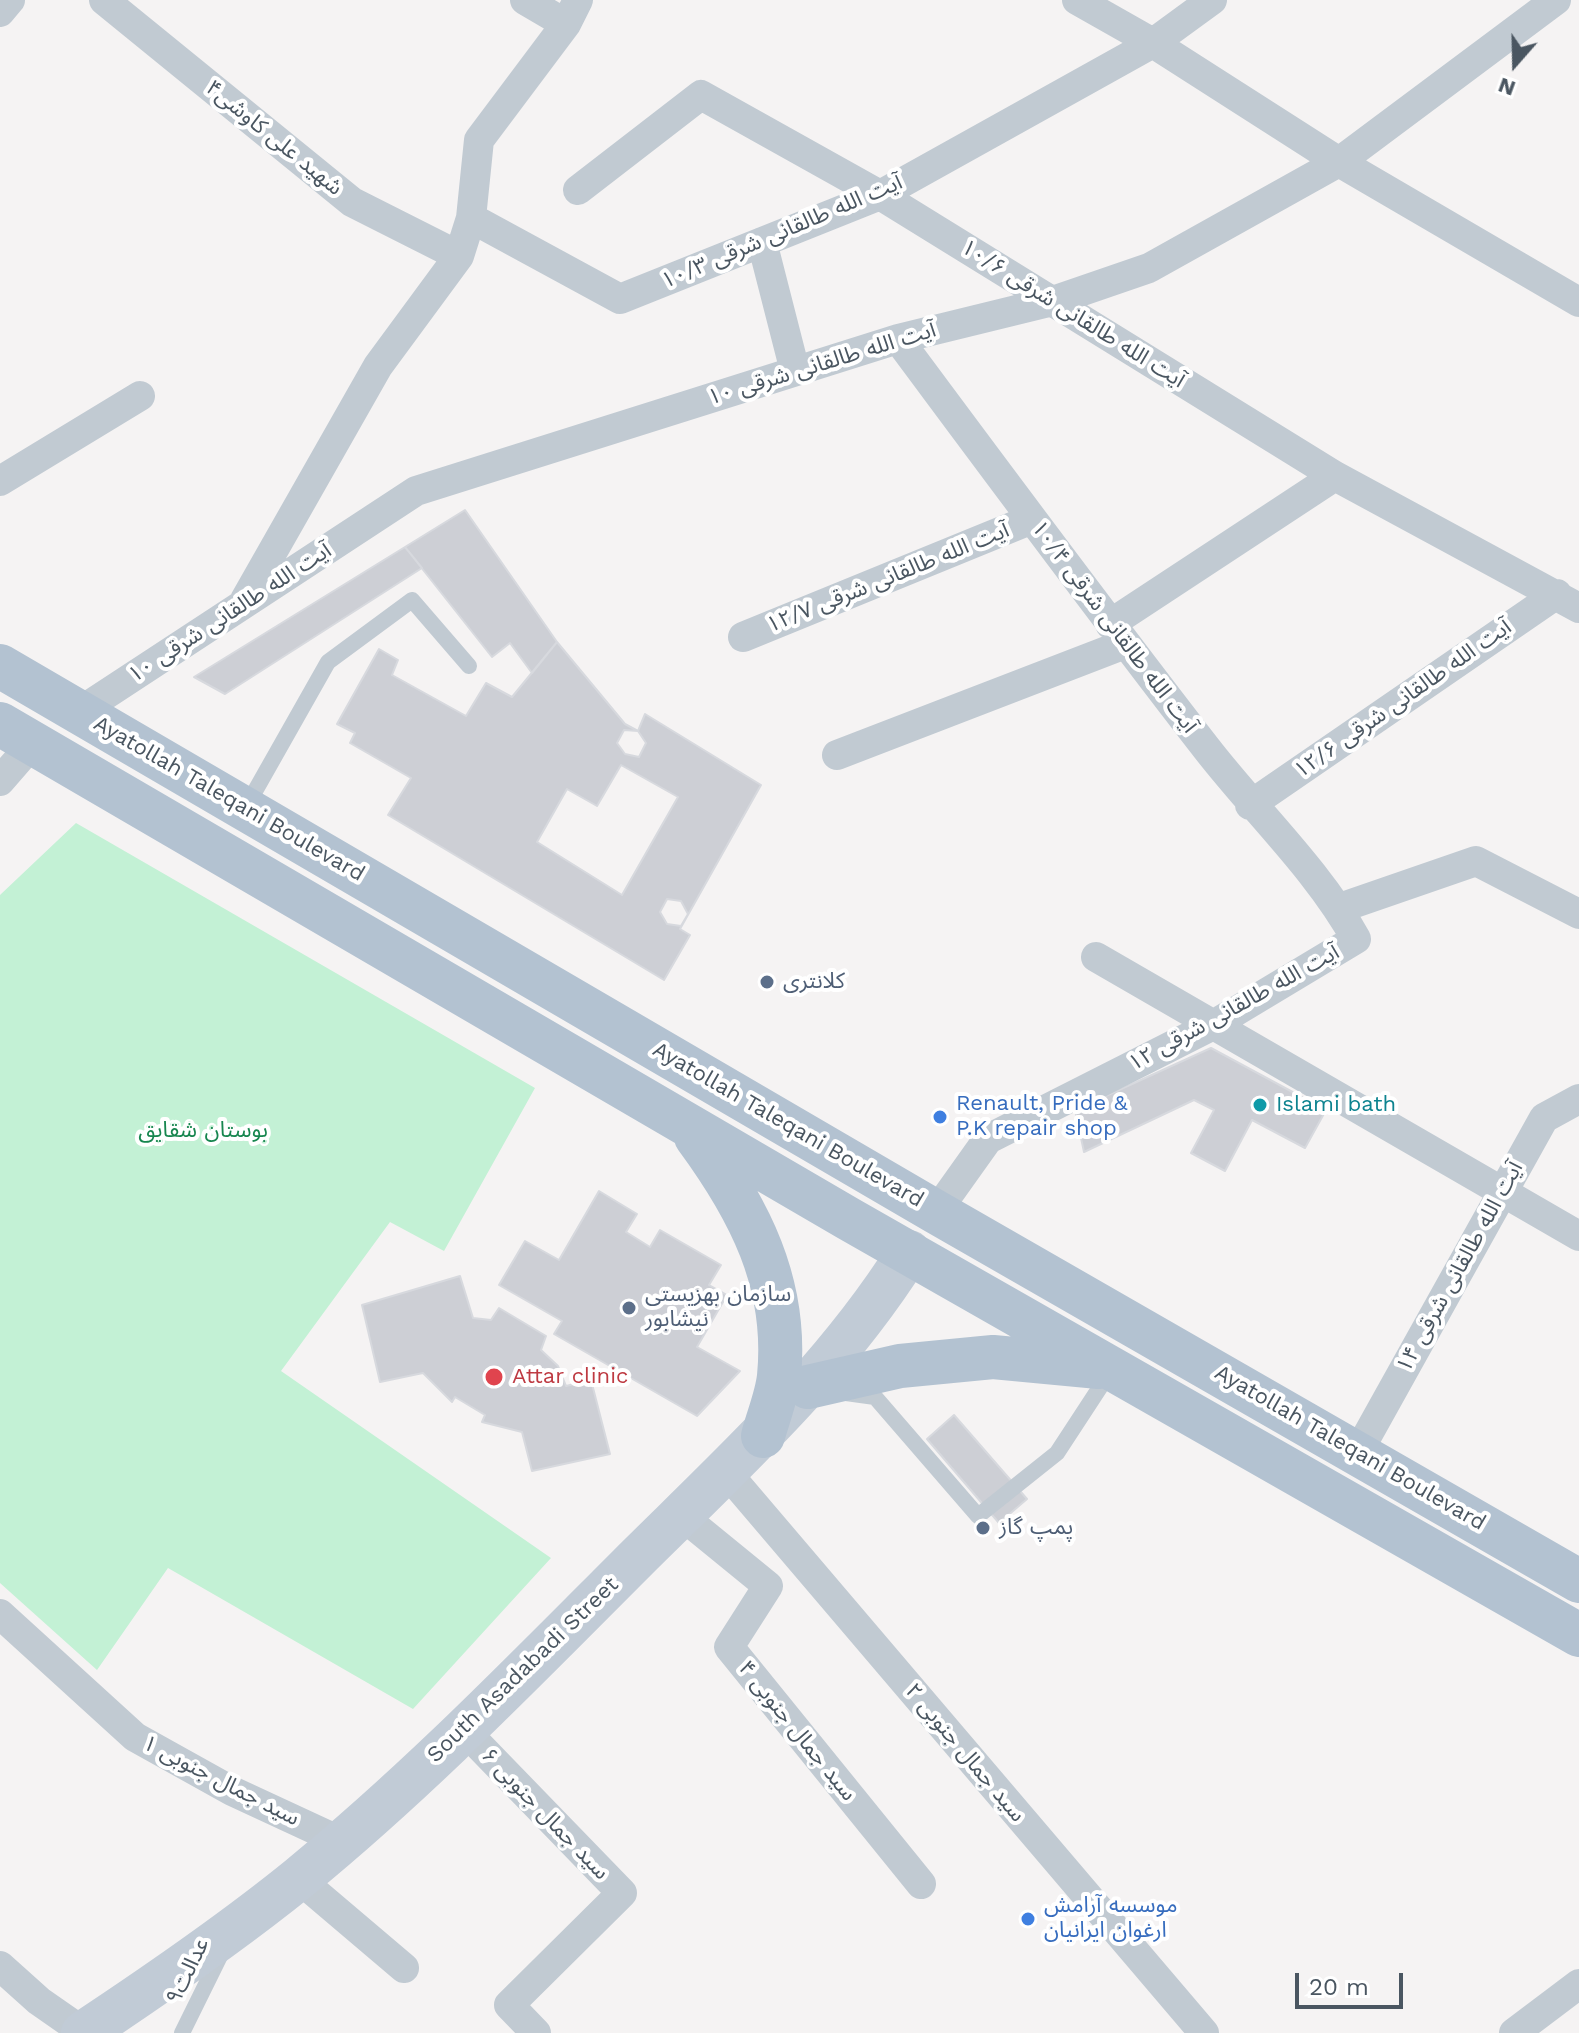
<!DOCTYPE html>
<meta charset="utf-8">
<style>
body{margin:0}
#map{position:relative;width:1579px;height:2033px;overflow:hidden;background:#f5f3f3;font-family:"Work Sans",sans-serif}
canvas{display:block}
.north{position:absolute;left:1475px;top:24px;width:80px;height:80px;-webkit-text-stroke:6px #fff;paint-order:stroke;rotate:200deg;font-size:22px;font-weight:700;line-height:32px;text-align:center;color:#4a5661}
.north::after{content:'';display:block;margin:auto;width:28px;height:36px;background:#4a5661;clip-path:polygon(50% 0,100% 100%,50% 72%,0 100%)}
.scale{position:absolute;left:1295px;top:1973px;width:108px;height:36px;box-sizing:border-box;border:4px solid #4a5661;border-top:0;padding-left:10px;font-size:24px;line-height:28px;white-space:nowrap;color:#4a5661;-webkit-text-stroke:6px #fff;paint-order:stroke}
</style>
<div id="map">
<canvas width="1579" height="2033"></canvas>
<div class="north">N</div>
<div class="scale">20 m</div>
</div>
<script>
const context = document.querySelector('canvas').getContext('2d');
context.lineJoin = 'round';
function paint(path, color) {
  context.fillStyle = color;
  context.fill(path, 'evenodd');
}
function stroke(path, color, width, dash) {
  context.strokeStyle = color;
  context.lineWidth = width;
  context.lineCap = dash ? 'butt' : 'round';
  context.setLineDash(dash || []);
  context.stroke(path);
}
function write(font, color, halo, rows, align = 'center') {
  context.font = font + ' "Work Sans","Noto Sans Arabic",sans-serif';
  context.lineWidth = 8;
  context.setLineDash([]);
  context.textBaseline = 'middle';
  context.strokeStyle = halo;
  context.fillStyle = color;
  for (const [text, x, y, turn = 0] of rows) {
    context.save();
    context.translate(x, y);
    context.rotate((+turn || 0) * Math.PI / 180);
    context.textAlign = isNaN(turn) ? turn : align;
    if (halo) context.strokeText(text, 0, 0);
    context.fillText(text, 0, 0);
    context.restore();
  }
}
paint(new Path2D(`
 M76 823 535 1088 444 1251 390 1222 281 1371 551 1558 413 1709 168 1568 97 1670 0 1583V895Z`), '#c3f1d5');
const building = new Path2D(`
 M465 510 557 642 532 673 510 643 492 657 405 547Z
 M405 547 422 568 225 694 194 677Z
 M557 642 625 724 638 731 645 714 761 785 680 929 690 935 664 980 388 815 411 778 350 743 355 733 337 724 379 649 398 660 392 675 466 716 486 683 512 697ZM621 765 678 797 622 895 537 842 567 789 597 806Z
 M624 730 638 731 646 743 639 757 625 754 617 743Z
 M667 899 681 901 688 914 681 926 667 924 660 912Z
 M1211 1048 1326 1110 1305 1148 1252 1120 1225 1171 1191 1153 1214 1110 1194 1100 1084 1152 1075 1110Z
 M599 1191 637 1214 626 1232 650 1247 660 1230 721 1265 709 1285 727 1295 697 1347 740 1371 697 1416 554 1334 562 1321 499 1285 525 1241 559 1260Z
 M460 1276 473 1318 491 1320 499 1308 546 1336 541 1350 558 1366 566 1386 591 1380 610 1454 532 1471 522 1432 482 1422 485 1415 455 1397 452 1402 423 1373 380 1382 362 1305Z
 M954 1415 1027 1499 999 1523 927 1439Z`);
paint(building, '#cdcfd5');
stroke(building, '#d7d9de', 2);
stroke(new Path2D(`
 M246 807 328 662 412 600 469 666
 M846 1393 875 1397 978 1516 1057 1453 1110 1372
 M182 2033 222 1952`), '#c1cad2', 16);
stroke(new Path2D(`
 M104 0 352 202 459 256
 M525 0 566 24
 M1077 0 1153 43 1339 162 1579 302
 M0 12 10 0
 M578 190 701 95 880 195 1335 476 1579 608
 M471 218 620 299 880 195 1153 43 1212 0
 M762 242 795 371
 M898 339C1000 476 1102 614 1207 749 1255 811 1319 871 1356 939L1213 1025 988 1139 936 1212
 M0 481 140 396
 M245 600 378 366 459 256 471 218 479 140 566 24 578 0
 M1110 624 1335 476
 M743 637 1032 519
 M79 712 416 491 898 339 1053 301 1149 268 1339 162 1556 0
 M837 755 1125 644
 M0 781 33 743
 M1250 805 1557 594
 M1340 908 1476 861 1579 914
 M1096 957 1579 1236
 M1358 1452 1544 1118 1579 1099
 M727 1473 1204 2033
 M681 1515 768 1586 729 1647 921 1884
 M0 1614 135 1737 232 1791 342 1842
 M464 1730 622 1893 509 2005 536 2033
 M298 1878 404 1968
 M0 1966 39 2001 85 2033
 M1514 2033 1579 1984`), '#c1cad2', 30);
stroke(new Path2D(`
 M83 2033C157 1984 230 1934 299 1878 419 1780 527 1668 637 1558 735 1461 835 1370 909 1252`), '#c1cbd6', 44);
stroke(new Path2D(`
 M0 666 936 1212 1579 1581
 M0 724 849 1219 1579 1635
 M696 1137C749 1209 788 1283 779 1376 777 1396 768 1417 763 1436
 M808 1387 900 1366 993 1357 1099 1367`), '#b3c2d1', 44);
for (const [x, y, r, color] of [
 [767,982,8,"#5c6f8a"],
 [1260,1105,8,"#0f9aa8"],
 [940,1117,8,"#3f7fe0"],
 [629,1308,8,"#5c6f8a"],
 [494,1377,10,"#e0444e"],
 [983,1528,8,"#5c6f8a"],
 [1028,1919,8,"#3f7fe0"]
]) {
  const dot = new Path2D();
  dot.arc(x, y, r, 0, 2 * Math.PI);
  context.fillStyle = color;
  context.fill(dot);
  stroke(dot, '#fff', 3);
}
write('22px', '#4a5661', '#fff', [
 ["شهید علی کاوشی۴",274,138,39],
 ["آیت الله طالقانی شرقی ۱۰/۳",782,232,-23],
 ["آیت الله طالقانی شرقی ۱۰/۶",1073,314,32],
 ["آیت الله طالقانی شرقی ۱۰",822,364,-17],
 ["آیت الله طالقانی شرقی ۱۲/۷",888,578,-22],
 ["آیت الله طالقانی شرقی ۱۰",230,613,-33],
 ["آیت الله طالقانی شرقی ۱۰/۴",1114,627,53],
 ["آیت الله طالقانی شرقی ۱۲/۶",1403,699,-35],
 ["Ayatollah Taleqani Boulevard",229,799,30],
 ["آیت الله طالقانی شرقی ۱۲",1234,1008,-29],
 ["Ayatollah Taleqani Boulevard",788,1125,30],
 ["آیت الله طالقانی شرقی ۱۴",1460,1267,-61],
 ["Ayatollah Taleqani Boulevard",1350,1448,30],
 ["South Asadabadi Street",523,1670,-44],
 ["سید جمال جنوبی ۴",797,1731,51],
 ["سید جمال جنوبی ۲",965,1753,50],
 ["سید جمال جنوبی ۱",221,1781,27],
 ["سید جمال جنوبی ۶",545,1814,46],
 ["عدالت۹",188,1971,-64]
]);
write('22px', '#4e5e75', '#fff', [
 ["کلانتری",783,982],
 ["سازمان بهزیستی",645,1295],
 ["نیشابور",645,1320],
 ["پمپ گاز",999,1528]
], 'left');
write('22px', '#366cbe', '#fff', [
 ["Renault, Pride &",956,1104],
 ["P.K repair shop",956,1129],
 ["موسسه آرامش",1044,1906],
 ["ارغوان ایرانیان",1044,1931]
], 'left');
write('22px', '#0d838f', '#fff', [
 ["Islami bath",1276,1105]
], 'left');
write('22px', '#17864f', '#fff', [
 ["بوستان شقایق",203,1131]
]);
write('22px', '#be3a42', '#fff', [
 ["Attar clinic",512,1377]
], 'left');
</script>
